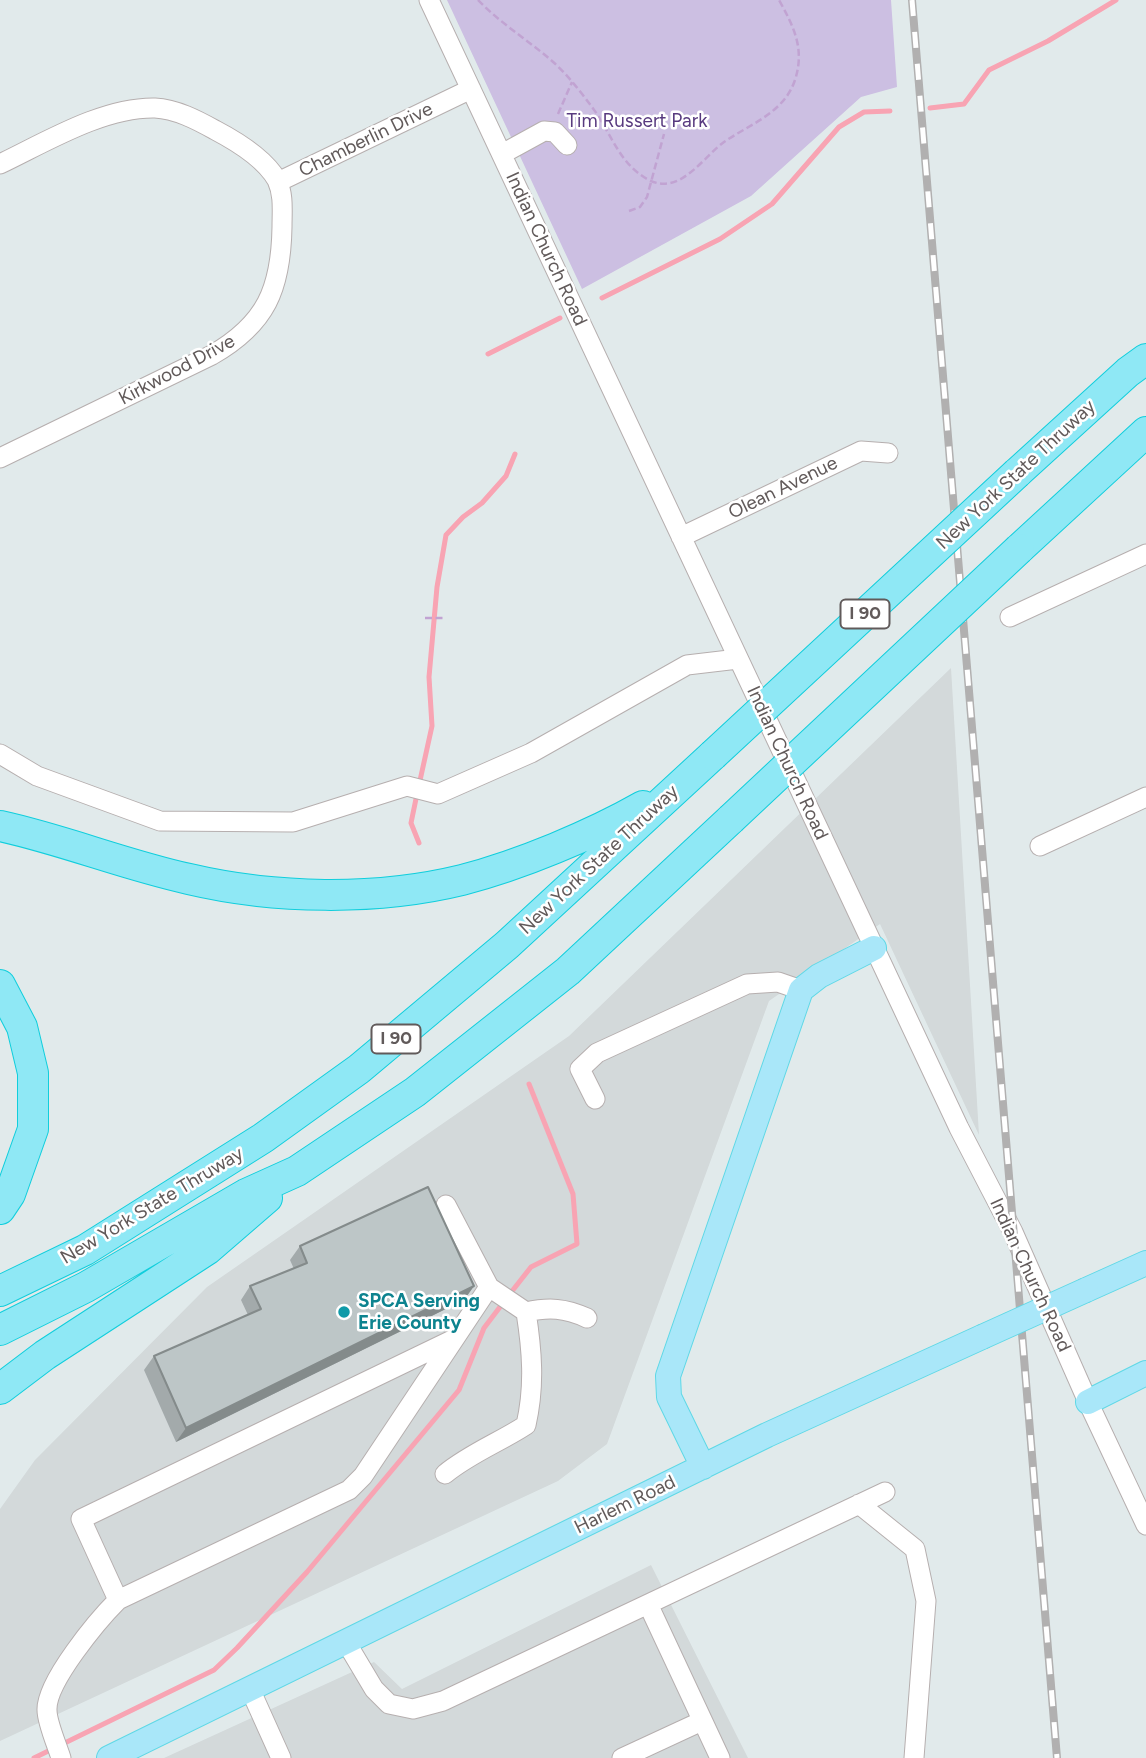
<!DOCTYPE html>
<style>
body{margin:0}
canvas{display:block;background:#e1eaeb}
</style>
<canvas width="1146" height="1758"></canvas>
<script>
const context = document.querySelector('canvas').getContext('2d');
context.lineJoin = 'round';
function paint(path, color) {
  context.fillStyle = color;
  context.fill(path, 'evenodd');
}
function stroke(path, color, width, dash) {
  context.strokeStyle = color;
  context.lineWidth = width;
  context.lineCap = dash ? 'butt' : 'round';
  context.setLineDash(dash || []);
  context.stroke(path);
}
function write(font, color, halo, rows, align = 'center') {
  context.font = font + ' Figtree,sans-serif';
  context.lineWidth = 5;
  context.setLineDash([]);
  context.textBaseline = 'middle';
  context.strokeStyle = halo;
  context.fillStyle = color;
  for (const [text, x, y, turn = 0] of rows) {
    context.save();
    context.translate(x, y);
    context.rotate((+turn || 0) * Math.PI / 180);
    context.textAlign = isNaN(turn) ? turn : align;
    if (halo) context.strokeText(text, 0, 0);
    context.fillText(text, 0, 0);
    context.restore();
  }
}
paint(new Path2D(`
 M951 668 979 1135 880 924 769 1001 607 1444 558 1481 0 1741V1509L35 1460 207 1287 569 1036Z
 M651 1565 748 1758H164L374 1662 402 1689Z`), '#d3d9da');
paint(new Path2D(`
 M447 0H891L897 87 861 97 751 196 582 289Z`), '#ccbfe2');
stroke(new Path2D(`
 M930 108 964 104 989 70 1048 41 1116 0
 M602 298 720 239 772 204 839 127 864 112 890 111
 M488 354 560 318
 M419 785 432 726 429 677 437 587 446 535 463 517 482 503 506 476 515 454
 M417 794 411 823 419 843
 M509 1295 531 1267 577 1244 573 1194 529 1084
 M34 1758 214 1670 237 1648 307 1572 459 1390 484 1328 503 1303`), '#f8a4b3', 5);
const minor = new Path2D(`
 M429 0 959 1128 1013 1232 1088 1402 1146 1525
 M502 154 544 131 555 132 567 145
 M0 164C46 142 103 107 155 108 176 109 197 120 215 130 236 141 265 159 277 180 284 195 282 211 282 227 281 289 266 324 212 355L0 458
 M278 182 471 89
 M681 537 861 451 888 453
 M1010 617 1146 554
 M0 754 37 776 160 821 293 822 407 786 438 794 531 753 687 665 738 659
 M1040 846 1146 797
 M595 1099 580 1069 597 1053 747 984 778 982 801 990
 M526 1312C549 1307 565 1308 587 1318
 M445 1474C469 1454 500 1442 526 1425 535 1386 532 1350 526 1312L489 1287
 M859 1504 915 1549 926 1601 914 1758
 M118 1600 81 1519 454 1339
 M648 1604 720 1758
 M346 1642 374 1689 389 1704 413 1709 443 1701 885 1492
 M250 1689 281 1758
 M61 1758C57 1745 47 1723 47 1710 46 1682 98 1620 118 1600L349 1490 363 1476 489 1287 446 1205
 M622 1758 702 1721`);
const major = new Path2D(`
 M1086 1290 1146 1263
 M1088 1402 1146 1373
 M703 1467 669 1397 668 1376 801 990 819 976 874 948
 M109 1758 767 1435 982 1337`);
const highway = new Path2D(`
 M1017 473 1128 372 1146 359
 M1019 549 1146 432
 M0 826C64 840 125 865 189 879 274 899 376 901 462 880 520 865 592 835 643 806
 M0 985 22 1027 33 1073V1129L10 1194 0 1209
 M0 1291 85 1250 263 1138 359 1069 507 945 713 755
 M0 1330 86 1287 246 1194 297 1171 415 1092 568 971 731 819
 M0 1389 45 1355 208 1249 267 1198`);
stroke(minor, '#b6afaf', 21);
stroke(major, '#5fd8e6', 26);
stroke(highway, '#11cedc', 32);
stroke(new Path2D(`
 M478 0C500 23 528 40 552 61 569 76 584 96 597 114 613 139 622 166 649 180 680 196 703 157 724 142 750 124 784 113 795 80 805 49 794 27 779 0
 M558 114 572 82
 M629 211 640 207 647 197 664 134
 M425 618H446`), '#c1a3d2', 2.5, [7, 3.5]);
stroke(minor, '#fff', 19);
stroke(major, '#a9e7f9', 24);
stroke(highway, '#8fe8f5', 30);
const rail = new Path2D(`
 M912 0 1057 1758`);
stroke(rail, '#b1b0b0', 8);
stroke(rail, '#fff', 5, [16]);
const majorBridge = new Path2D(`
 M982 1337 1086 1290`);
const highwayBridge = new Path2D(`
 M713 755 1017 473
 M731 819 1019 549`);
stroke(majorBridge, '#5fd8e6', 26, []);
stroke(highwayBridge, '#11cedc', 32, []);
stroke(majorBridge, '#a9e7f9', 24);
stroke(highwayBridge, '#8fe8f5', 30);
paint(new Path2D(`
 M300 1246 474 1286 464 1300 176 1442 144 1370 154 1356 248 1315 241 1300 250 1286 294 1269 290 1260Z`), '#a3aaab');
paint(new Path2D(`
 M474 1286 464 1300 176 1442 186 1428Z`), '#848b8b');
const building = new Path2D(`
 M428 1187 474 1286 186 1428 154 1356 261 1309 250 1286 307 1263 300 1246Z`);
paint(building, '#bdc6c7');
stroke(building, '#848b8b', 2);
for (const [x, y, r, color] of [
 [344,1312,7,"#0f9aa8"]
]) {
  const dot = new Path2D();
  dot.arc(x, y, r, 0, 2 * Math.PI);
  context.fillStyle = color;
  context.fill(dot);
  stroke(dot, '#fff', 2.5);
}
for (const [x, y, w] of [
 [865,614,49],
 [396,1039,49]
]) {
  const box = new Path2D();
  box.roundRect(x - w / 2, y - 14.5, w, 29, 5);
  context.fillStyle = '#fff';
  context.fill(box);
  stroke(box, '#615a5a', 2);
}
write('bold 18px', '#615a5a', null, [
 ["I 90",865,614],
 ["I 90",396,1039]
]);
write('19px', '#583a7f', '#fff', [
 ["Tim Russert Park",637,121]
]);
write('19px', '#615a5a', '#fff', [
 ["Chamberlin Drive",366,140,-26],
 ["Indian Church Road",546,249,65],
 ["Kirkwood Drive",177,370,-28],
 ["New York State Thruway",1016,475,-43],
 ["Olean Avenue",783,488,-26],
 ["Indian Church Road",787,763,65],
 ["New York State Thruway",599,860,-43],
 ["New York State Thruway",152,1206,-31],
 ["Indian Church Road",1030,1275,65],
 ["Harlem Road",625,1505,-26]
]);
write('bold 19px', '#0d838f', '#fff', [
 ["SPCA Serving",358,1301],
 ["Erie County",358,1323]
], 'left');
</script>
